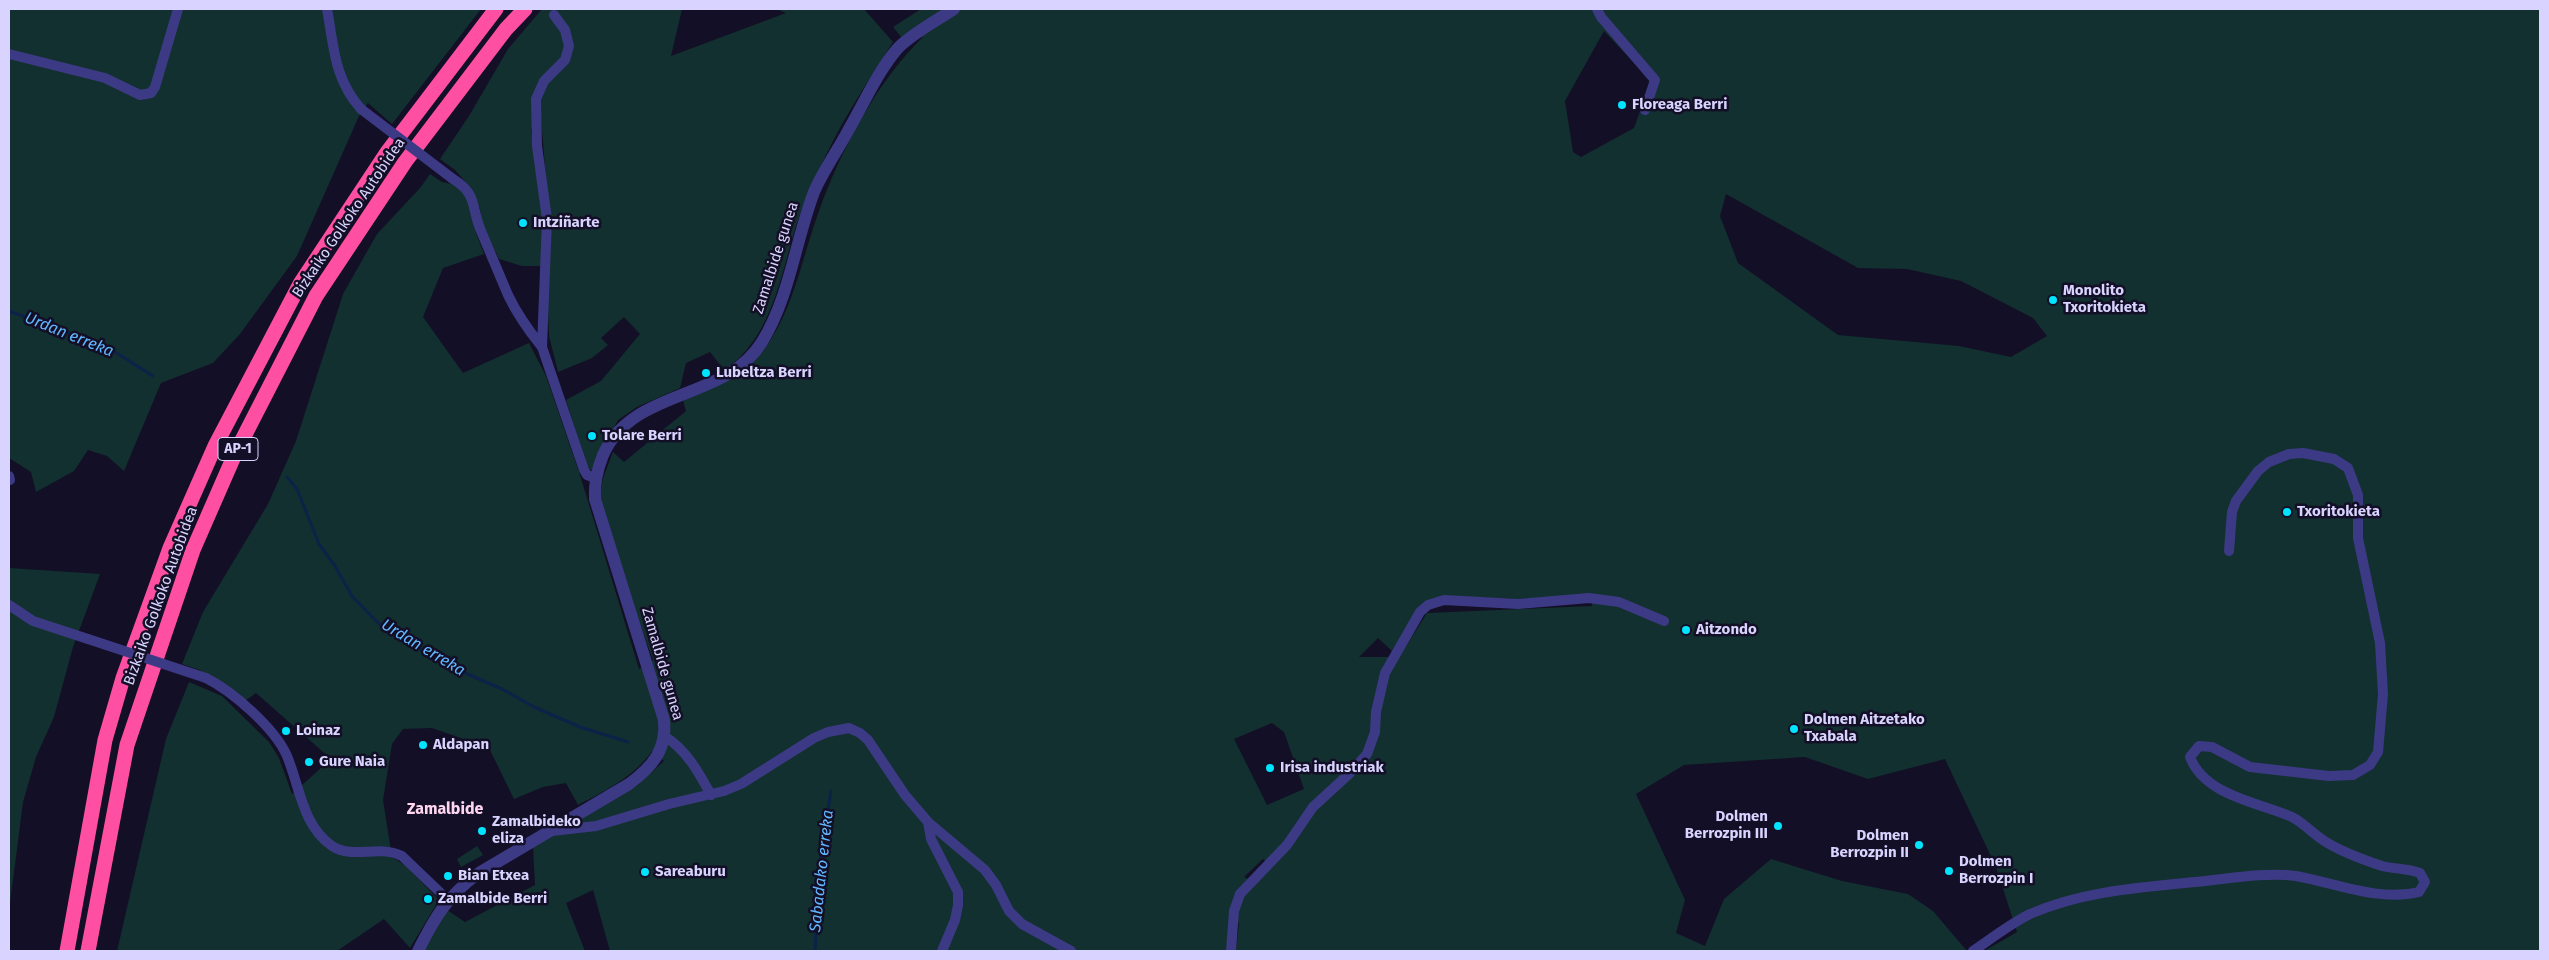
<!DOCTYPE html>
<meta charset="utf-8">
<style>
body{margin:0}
#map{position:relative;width:2549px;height:960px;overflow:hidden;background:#130f26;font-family:"Fira Sans",sans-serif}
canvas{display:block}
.frame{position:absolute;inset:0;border:10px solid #d9d4ff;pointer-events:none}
</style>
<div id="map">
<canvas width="2549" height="960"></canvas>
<div class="frame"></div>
</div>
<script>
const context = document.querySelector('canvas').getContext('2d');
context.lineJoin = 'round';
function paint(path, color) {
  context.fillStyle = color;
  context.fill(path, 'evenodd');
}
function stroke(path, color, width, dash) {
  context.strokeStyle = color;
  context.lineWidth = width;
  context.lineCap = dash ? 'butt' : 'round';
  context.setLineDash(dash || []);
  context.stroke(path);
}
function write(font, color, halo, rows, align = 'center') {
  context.font = font + ' "Fira Sans",sans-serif';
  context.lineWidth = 5;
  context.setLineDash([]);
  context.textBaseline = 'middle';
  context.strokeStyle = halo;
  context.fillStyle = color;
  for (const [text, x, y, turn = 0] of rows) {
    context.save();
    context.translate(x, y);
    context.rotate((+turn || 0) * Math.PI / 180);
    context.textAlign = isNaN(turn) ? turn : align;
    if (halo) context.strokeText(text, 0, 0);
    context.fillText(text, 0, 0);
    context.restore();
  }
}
paint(new Path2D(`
 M9 9H481L392 124 368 103 359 116 297 256 240 334 213 363 161 383 124 471 107 456 88 450 74 471 36 492 31 472 9 458Z
 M542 9H682L671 56 786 13 776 9H864L893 42C869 80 844 117 825 157 816 178 805 199 798 220 781 272 773 338 724 370L710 352 686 363 680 388 637 407 618 420 592 471 587 467 566 400 601 381 640 334 624 317 601 338 608 345 592 358 558 372 549 336 547 278 551 241 540 105 531 130 541 190 544 230 541 266H522L499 259 482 224 480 209 471 188 455 170 440 159 469 116 508 49Z
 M921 9H2540V951H1984L2017 932 1996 867 1945 759 1868 779 1805 757 1684 765 1636 794 1685 900 1676 933 1705 946 1724 899 1771 859 1842 881 1908 894 1933 911 1967 951H1236L1239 923 1231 921 1228 951H610L593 890 566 903 585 951H424L447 910 465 922 535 885 533 847 637 785 664 761 653 750C635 776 605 791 578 805L566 783 543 787 514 799 489 748 432 728 403 729 392 744 383 800 392 857 406 866 439 900 410 948 384 919 337 951H117L166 739 189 682 222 696 269 742 279 758 292 794 331 759 256 693 242 703 200 670 182 664 203 612 268 504 296 441 343 294 377 234 420 188 430 174 442 182 456 185 471 202 476 233 484 254 443 268 423 317 463 373 529 343 546 376 580 475 639 669 653 660 632 602 600 496 603 478 613 452 624 462 686 411 683 400C709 389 739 380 758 357 793 316 801 260 819 211 840 152 877 81 923 37H901L893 27ZM1604 31 1651 81 1634 128 1581 157 1573 152 1565 101ZM1726 194 1858 268 1907 269 1961 281 2033 318 2047 336 2011 357 1959 346 1838 335 1738 263 1720 216ZM1592 595V606L1427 613 1399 657H1359L1378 638 1392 651 1420 607 1434 598 1448 596 1517 599ZM1272 723 1284 732 1304 789 1267 805 1234 739ZM1263 859 1271 866 1252 881 1244 877Z
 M9 568 100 574 73 647 54 717 36 757 23 802 9 911Z
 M477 846 483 855 461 867 457 859Z`), '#12302f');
stroke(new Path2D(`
 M9 311 107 347 153 376
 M287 477 297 489 319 544 335 566 352 596 378 623 442 663 502 689 534 707 580 727 628 742
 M815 951 819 868 831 791`), '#0c2248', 3);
stroke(new Path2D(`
 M327 9C334 47 334 79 361 109
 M1597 9 1601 17 1655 80 1645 110
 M554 15 565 30 569 46 565 60 544 81 536 99 537 146 547 219 542 347 584 470 587 475 595 478
 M9 54 105 78 140 95 151 93 155 87 178 9
 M453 179C478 194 471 208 481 231 490 252 499 274 508 295 517 314 529 331 542 347
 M9 476 10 480
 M9 605 33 621 88 639
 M206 678C232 691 275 728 287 756 300 787 302 825 332 846 354 860 378 844 402 856L448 900
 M664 736C686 749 699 773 711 795
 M928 822 931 839 958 892V905L955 920 942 951
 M552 831 596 826 669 804 724 791 741 784 814 738 828 732 849 728 860 733 868 740 905 795 928 822 985 870 996 885 1009 911 1022 924 1071 951
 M1231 951 1234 911 1240 894 1287 845 1313 807 1350 773 1367 754 1375 732 1376 712 1385 673 1420 612 1428 605 1444 600 1518 604 1589 598 1619 602 1664 621
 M1973 951C1992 938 2010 924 2030 914 2085 890 2146 887 2205 881 2232 878 2268 872 2296 876 2335 883 2379 902 2419 892L2425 882 2420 873C2407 868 2394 869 2382 866 2364 860 2342 852 2326 842 2314 835 2304 823 2292 817 2258 802 2205 796 2190 757L2199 746 2212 747 2250 767 2329 776 2353 775 2370 765 2378 752 2383 694 2380 643 2358 538V495L2348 468 2334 459 2303 453 2289 454 2269 462 2258 471 2236 501 2232 512 2229 551`), '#3d3a85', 10);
stroke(new Path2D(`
 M418 951C435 917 447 896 479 873L629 784C652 767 667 750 664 720L595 499C594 483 597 470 603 455 633 387 725 402 762 342 790 296 795 242 814 192 823 171 838 150 849 129 864 103 878 71 898 48 913 33 936 21 954 9`), '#3d3a85', 12);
stroke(new Path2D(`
 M67 951 105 740 123 678 170 548 215 446 300 284 388 151 496 9
 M88 951 127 745 193 550 235 454 316 296 405 162 506 29 525 9`), '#ff4fa3', 15);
stroke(new Path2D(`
 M361 109 453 179
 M88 639 206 678`), '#3d3a85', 10);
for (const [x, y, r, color] of [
 [1622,105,5,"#00e5ff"],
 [523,223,5,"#00e5ff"],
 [2053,300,5,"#00e5ff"],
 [706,373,5,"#00e5ff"],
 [592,436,5,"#00e5ff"],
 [2287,512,5,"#00e5ff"],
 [1686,630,5,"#00e5ff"],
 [1794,729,5,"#00e5ff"],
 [286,731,5,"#00e5ff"],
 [423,745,5,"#00e5ff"],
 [309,762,5,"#00e5ff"],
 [1270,768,5,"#00e5ff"],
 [1778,826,5,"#00e5ff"],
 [482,831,5,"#00e5ff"],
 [1919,845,5,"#00e5ff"],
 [1949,871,5,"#00e5ff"],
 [645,872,5,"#00e5ff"],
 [448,876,5,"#00e5ff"],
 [428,899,5,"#00e5ff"]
]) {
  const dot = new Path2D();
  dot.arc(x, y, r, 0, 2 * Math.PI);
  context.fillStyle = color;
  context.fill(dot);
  stroke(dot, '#130f26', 2);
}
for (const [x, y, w] of [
 [238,449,40]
]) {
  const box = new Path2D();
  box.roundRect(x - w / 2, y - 11.5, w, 23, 4);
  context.fillStyle = '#130f26';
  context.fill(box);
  stroke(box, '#d9d4ff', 1);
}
write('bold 14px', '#d9d4ff', null, [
 ["AP-1",238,449]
]);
write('bold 15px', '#d9d4ff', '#130f26', [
 ["Floreaga Berri",1632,105],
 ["Intziñarte",533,223],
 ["Monolito",2063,291],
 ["Txoritokieta",2063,308],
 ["Lubeltza Berri",716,373],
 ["Tolare Berri",602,436],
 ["Txoritokieta",2297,512],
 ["Aitzondo",1696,630],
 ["Dolmen Aitzetako",1804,720],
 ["Txabala",1804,737],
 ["Loinaz",296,731],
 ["Aldapan",433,745],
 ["Gure Naia",319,762],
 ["Irisa industriak",1280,768],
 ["Dolmen",1768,817,"right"],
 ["Berrozpin III",1768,834,"right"],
 ["Zamalbideko",492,822],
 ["eliza",492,839],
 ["Dolmen",1909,836,"right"],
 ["Berrozpin II",1909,853,"right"],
 ["Dolmen",1959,862],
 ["Berrozpin I",1959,879],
 ["Sareaburu",655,872],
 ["Bian Etxea",458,876],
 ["Zamalbide Berri",438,899]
], 'left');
write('15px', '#d9d4ff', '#130f26', [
 ["Bizkaiko Golkoko Autobidea",349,218,-56],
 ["Zamalbide gunea",776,258,-72],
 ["Bizkaiko Golkoko Autobidea",161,596,-70],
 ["Zamalbide gunea",662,664,74]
]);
write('italic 16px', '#62b6ff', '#130f26', [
 ["Urdan erreka",69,335,22],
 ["Urdan erreka",423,648,31],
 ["Sabadako erreka",822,871,-84]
]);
write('bold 16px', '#ffd6f0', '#130f26', [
 ["Zamalbide",445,810]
]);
</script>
